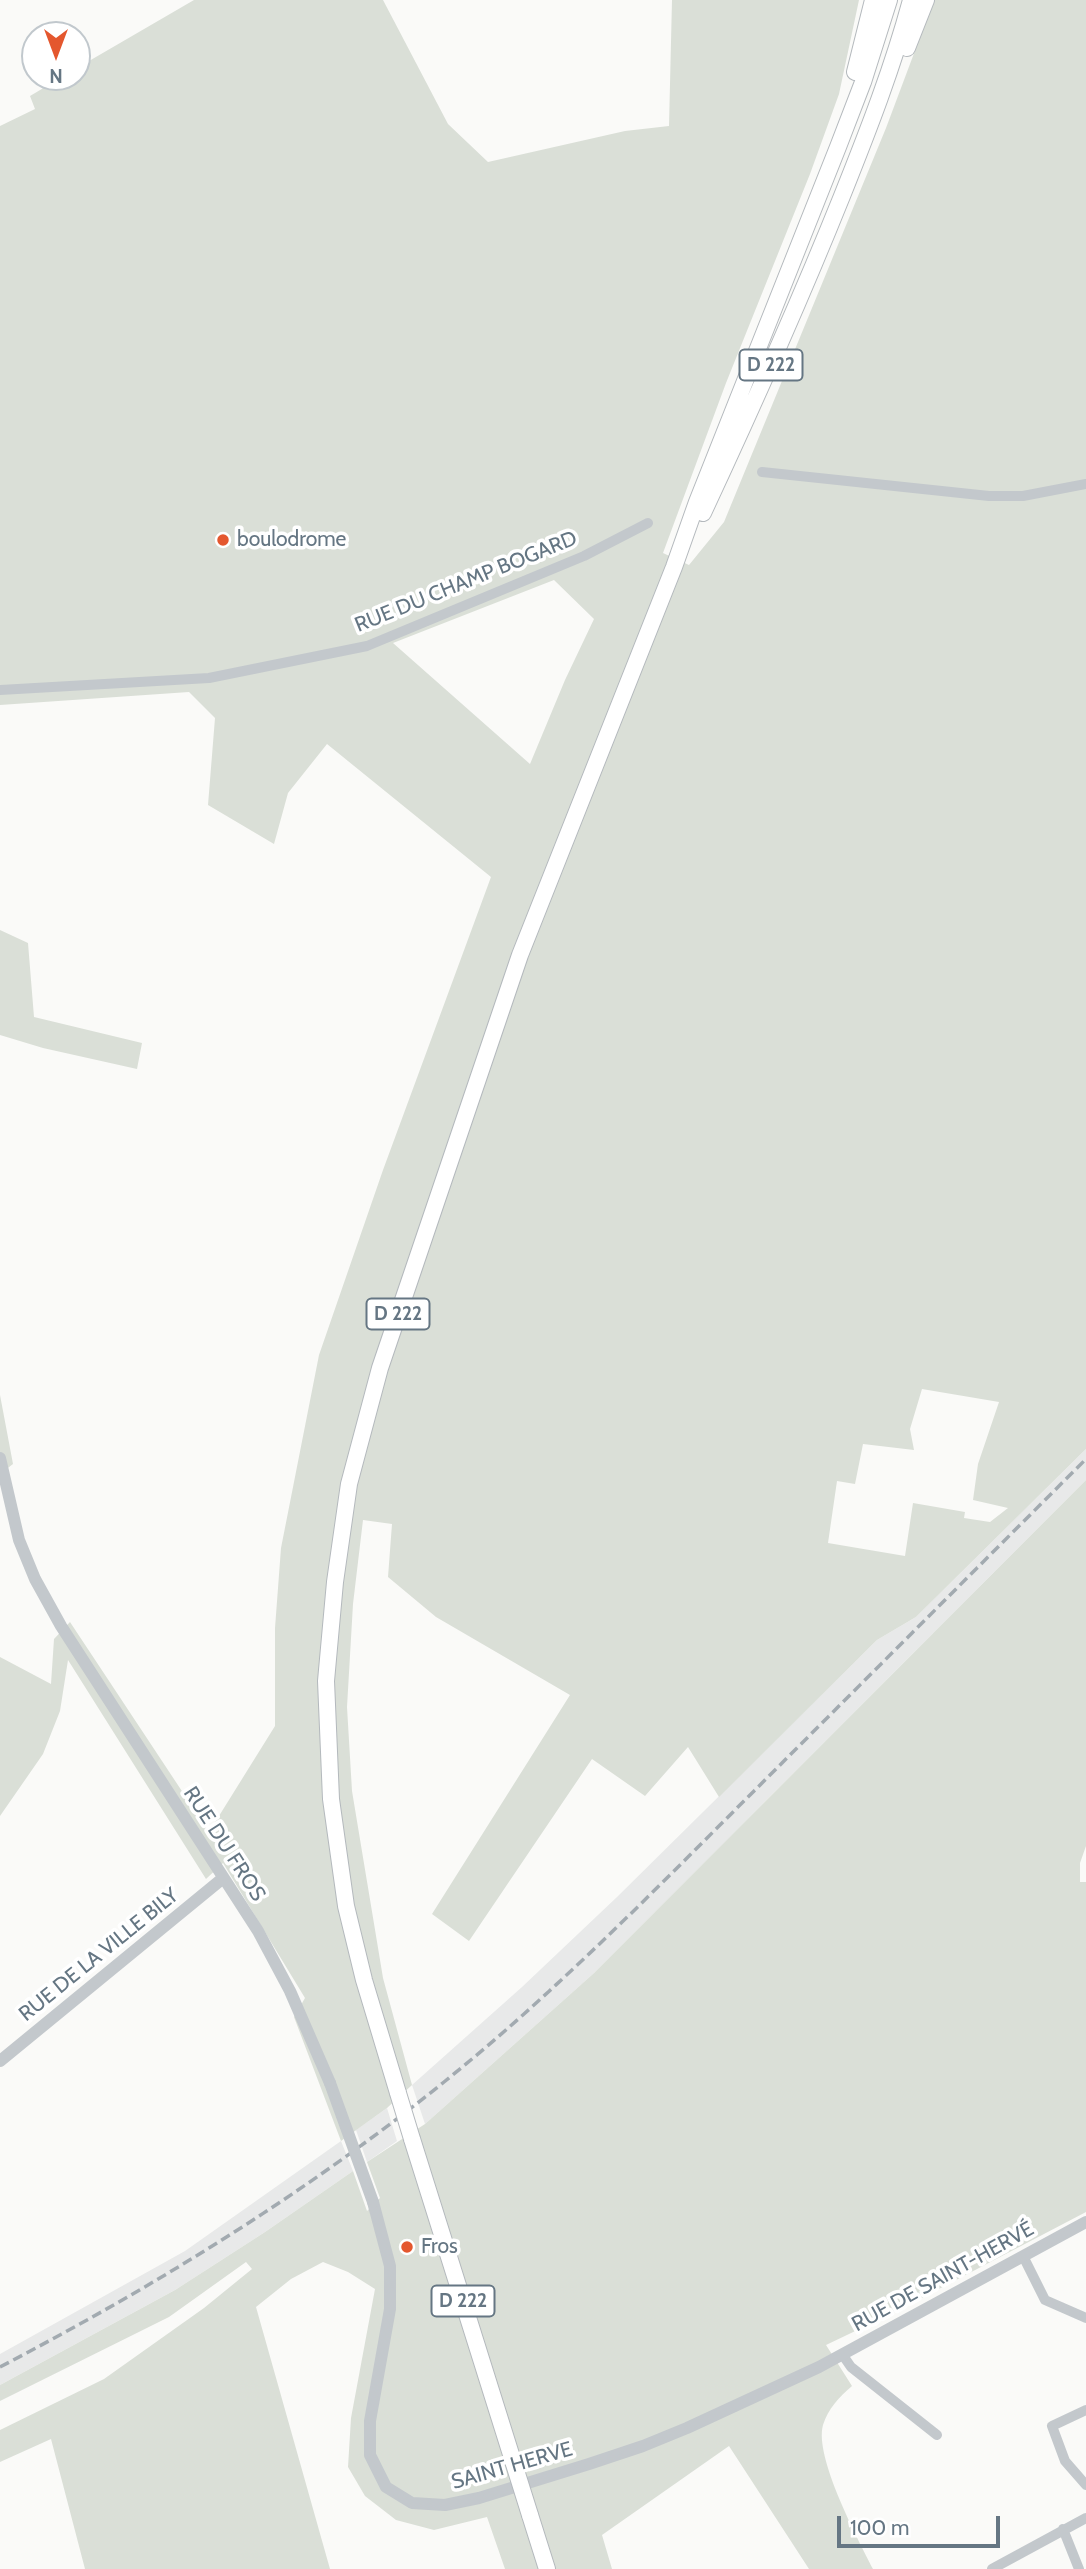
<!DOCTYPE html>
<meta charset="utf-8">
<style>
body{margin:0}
#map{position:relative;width:1086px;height:2569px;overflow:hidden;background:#fafaf8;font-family:Cabin,sans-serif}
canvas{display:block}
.north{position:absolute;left:21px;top:21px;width:70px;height:70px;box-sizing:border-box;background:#fff;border:2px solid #c1c8cd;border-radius:50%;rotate:180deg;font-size:19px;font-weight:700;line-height:28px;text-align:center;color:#657683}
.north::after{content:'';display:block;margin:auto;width:24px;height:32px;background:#e4572e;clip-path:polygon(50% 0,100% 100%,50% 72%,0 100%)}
.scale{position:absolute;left:837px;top:2516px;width:163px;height:32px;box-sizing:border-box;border:4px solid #657683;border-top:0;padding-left:9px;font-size:21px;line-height:24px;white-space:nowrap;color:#657683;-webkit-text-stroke:5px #fff;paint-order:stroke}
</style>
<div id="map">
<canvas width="1086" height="2569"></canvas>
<div class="north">N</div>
<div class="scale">100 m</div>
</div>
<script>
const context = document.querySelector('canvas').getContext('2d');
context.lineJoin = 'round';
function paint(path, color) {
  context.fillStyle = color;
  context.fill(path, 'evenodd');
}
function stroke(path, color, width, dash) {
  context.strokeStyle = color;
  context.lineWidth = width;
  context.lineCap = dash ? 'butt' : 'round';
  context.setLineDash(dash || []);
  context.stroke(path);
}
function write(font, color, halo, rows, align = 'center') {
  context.font = font + ' Cabin,sans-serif';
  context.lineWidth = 7;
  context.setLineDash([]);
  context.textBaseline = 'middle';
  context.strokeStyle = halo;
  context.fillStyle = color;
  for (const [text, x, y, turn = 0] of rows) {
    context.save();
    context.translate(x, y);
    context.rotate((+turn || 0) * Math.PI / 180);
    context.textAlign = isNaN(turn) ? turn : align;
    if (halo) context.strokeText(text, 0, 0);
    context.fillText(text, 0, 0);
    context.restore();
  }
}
paint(new Path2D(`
 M1086 1449V1480L594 1973 425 2124 412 2085 522 1987 617 1897 877 1640 916 1617Z
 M387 2108 397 2141 367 2162 356 2130Z
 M341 2141 353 2171 265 2232 175 2290 0 2385V2354L185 2251Z`), '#e8e9e9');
paint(new Path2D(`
 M194 0H383L448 124 488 162 625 131 669 126 672 0H859L839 94 810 174 726 383 663 553 689 565 724 522 886 128 934 0H1086V1449L916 1617 877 1640 719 1797 688 1747 645 1796 592 1759 469 1941 432 1914 570 1695 436 1617 388 1577 392 1524 363 1520 353 1604 347 1707 352 1791 383 1978 412 2085 387 2108 341 2141 294 2017 305 1998 223 1863 206 1879 68 1660 60 1711 43 1754 0 1816V1657L51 1684 54 1639 70 1622 209 1832 275 1726V1628L281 1548 319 1355 383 1170 491 877 327 744 288 793 274 844 208 805 215 718 189 692 0 705V126L35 109 30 96 62 77H77V68ZM554 580 594 619 565 680 530 764 393 643ZM922 1389 999 1402 978 1464 973 1500 1008 1508 990 1522 964 1518 965 1512 913 1503 905 1556 828 1543 837 1481 855 1484 863 1444 914 1450 910 1429Z
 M0 930 28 943 34 1017 142 1043 137 1069 43 1048 0 1035Z
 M0 1395 13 1464 0 1474Z
 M1086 1480V1846L1080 1863V1882H1086V2212L893 2313 826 2345 852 2386C839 2397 828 2409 823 2425 814 2457 858 2539 873 2569H809L729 2446 602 2535 612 2569H505L487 2517 434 2530 396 2520 365 2496 348 2467 351 2418 375 2289 348 2272 323 2262 291 2279 256 2307 330 2569H85L51 2439 0 2462V2430L104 2379 204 2308 252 2269 246 2262 169 2317 0 2401V2385L175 2290 265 2232 353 2171 367 2211 380 2198 367 2162 425 2124 594 1973Z`), '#dadfd7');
const trunk = new Path2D(`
 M907 48 926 0
 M855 72 873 0
 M703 513C752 408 799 303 842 196 868 131 893 67 911 0
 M398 2093 364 1980 346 1906 331 1799 326 1681 335 1582 349 1484 380 1368 520 955 674 567 697 502 838 147 863 82 889 0
 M412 2139 514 2464
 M530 2515 547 2569`);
stroke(trunk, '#b4b9bd', 18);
stroke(new Path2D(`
 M762 472 989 496H1023L1086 484
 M0 690 209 678 367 646 584 556 648 523
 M1023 2256 1045 2300 1086 2318
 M842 2354 851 2367 937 2435
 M1086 2410 1052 2426 1065 2461 1086 2485
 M1063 2529 1079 2569
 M992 2569 1086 2518`), '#c3c8cc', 10);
stroke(new Path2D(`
 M0 1458 19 1540 35 1579 61 1626 258 1931 290 1991 330 2083
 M0 2061 222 1879
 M373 2202 390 2266V2309L370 2421V2455L386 2487 412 2503 445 2505 479 2498 589 2464 643 2446 687 2428 819 2367 1086 2222`), '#c3c8cc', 12);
stroke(trunk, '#fff', 16);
stroke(new Path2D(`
 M0 2367C157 2285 306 2193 444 2082 552 1995 649 1896 747 1798 860 1685 973 1572 1086 1459`), '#a2aab0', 3.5, [10, 5]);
const trunkBridge = new Path2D(`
 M398 2093 412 2139
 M514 2464 530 2515`);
stroke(trunkBridge, '#b4b9bd', 18, []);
stroke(new Path2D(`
 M330 2083 373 2202`), '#c3c8cc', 12);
stroke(trunkBridge, '#fff', 16);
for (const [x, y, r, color] of [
 [223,540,7,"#e4572e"],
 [407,2247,7,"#e4572e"]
]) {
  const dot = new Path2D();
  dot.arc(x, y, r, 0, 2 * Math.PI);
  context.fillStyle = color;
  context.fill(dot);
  stroke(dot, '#fff', 2.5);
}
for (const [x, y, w] of [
 [771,365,63],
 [398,1314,63],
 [463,2301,63]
]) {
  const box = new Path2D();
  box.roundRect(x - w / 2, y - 15.5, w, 31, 5);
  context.fillStyle = '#fff';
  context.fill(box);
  stroke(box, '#657683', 2);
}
write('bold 19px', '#657683', null, [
 ["D 222",771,365],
 ["D 222",398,1314],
 ["D 222",463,2301]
]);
write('21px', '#657683', '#fff', [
 ["boulodrome",237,540],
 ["Fros",421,2247]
], 'left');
write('21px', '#657683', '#fff', [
 ["RUE DU CHAMP BOGARD",466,582,-22],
 ["RUE DU FROS",224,1844,57],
 ["RUE DE LA VILLE BILY",99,1955,-39],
 ["RUE DE SAINT-HERVÉ",943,2277,-29],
 ["SAINT HERVE",512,2466,-16]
]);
</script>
